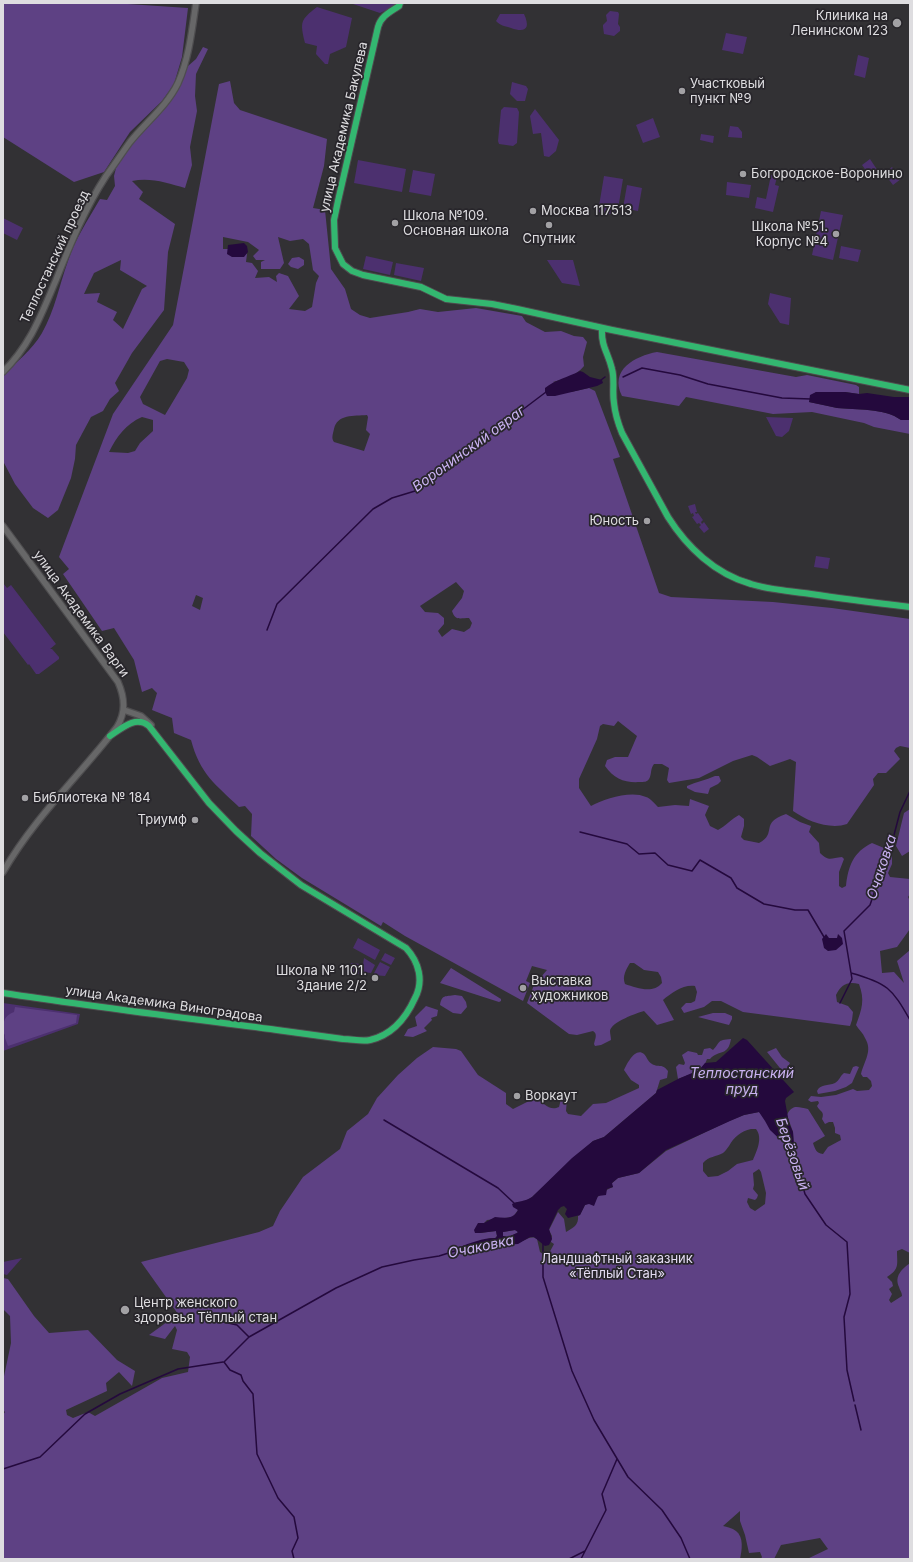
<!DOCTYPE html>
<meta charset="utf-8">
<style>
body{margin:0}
#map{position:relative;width:913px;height:1562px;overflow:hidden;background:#323134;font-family:Inter,sans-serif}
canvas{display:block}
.frame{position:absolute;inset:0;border:4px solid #dedde0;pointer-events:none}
</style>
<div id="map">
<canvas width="913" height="1562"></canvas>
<div class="frame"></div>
</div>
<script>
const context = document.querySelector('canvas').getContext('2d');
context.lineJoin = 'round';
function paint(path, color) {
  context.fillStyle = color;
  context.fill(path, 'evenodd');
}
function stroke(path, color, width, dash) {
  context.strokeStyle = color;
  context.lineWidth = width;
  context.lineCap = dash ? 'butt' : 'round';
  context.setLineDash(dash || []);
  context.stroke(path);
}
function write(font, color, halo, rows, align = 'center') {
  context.font = font + ' Inter,sans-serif';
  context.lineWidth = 3.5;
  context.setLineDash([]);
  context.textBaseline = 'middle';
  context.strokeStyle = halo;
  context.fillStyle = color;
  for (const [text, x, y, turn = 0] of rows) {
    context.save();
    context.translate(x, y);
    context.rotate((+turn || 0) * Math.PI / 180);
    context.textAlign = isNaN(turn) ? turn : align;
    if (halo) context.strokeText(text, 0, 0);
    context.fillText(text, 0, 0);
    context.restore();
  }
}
paint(new Path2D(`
 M350 3H395V6L380 13Z
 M317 7 352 18 346 47 330 54 328 64H325L316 54 317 46 305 43C300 22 300 20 317 7Z
 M610 11 618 12 619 14 618 24 620 27V31L614 36 604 34 603 27V25L607 21 606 15Z
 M500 14H524C531 29 525 33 511 28 505 26 501 26 496 21Z
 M726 33 747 37 743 54 722 50Z
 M858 55 869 58 865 78 854 75Z
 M512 82 526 86 528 89 525 101H517L510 94Z
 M504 107 517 108 519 112 517 143 513 146 499 144 498 141 501 110Z
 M535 109 559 140 556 151 549 157 544 156 541 133 533 134 530 116Z
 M653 118 660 137 643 143 636 125Z
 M730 126 738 127 742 132V138L728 137Z
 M701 134 714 136 713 143 700 140Z
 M870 159 878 171 870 176 862 165Z
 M358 160 406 169 402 192 354 183Z
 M892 167 901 179 893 185 884 173Z
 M413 170 435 174 431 196 409 192Z
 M771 175 777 177 775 185 779 186 773 212 755 208 757 197 766 199Z
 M604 176 623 179 617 215 598 212Z
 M727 182 751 185 749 198 726 195Z
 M627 185 642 188 638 211 623 208Z
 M821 211 843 215 833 260 812 255Z
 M3 218 23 228 17 240 3 233Z
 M841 246 861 250 858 262 839 258Z
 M366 256 393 262 390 275 363 269Z
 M547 260H573L580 286 562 283Z
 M396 263 424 268 421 281 394 275Z
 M770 293 791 298 789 325 780 323 768 304Z
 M766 417 793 418 789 431 782 437 776 436Z
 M695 504 697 512H695L696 514 698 513 703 520 701 522 702 524 704 522 709 529 704 533 699 527 701 525 699 523 697 524 692 517 694 516 693 513 691 514 688 506Z
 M816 556 830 558 828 569 814 567Z
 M3 583 7 588 11 585 56 644 50 649H52L59 657V659L39 674H36L29 664 28 665 3 632Z
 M358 938 380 950 375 960 353 948Z
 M385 953 395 958 391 965 381 960Z
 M364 958 375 965 371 973 362 972Z
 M380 962 390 967 385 976 373 975Z
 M351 963 360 964 359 974 350 973Z
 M3 1003 80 1014 78 1024 3 1051Z
 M22 1258 7 1275 3 1274V1262Z`), '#4c306f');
paint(new Path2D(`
 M3 3H113L188 8 182 57 174 84 162 101 130 132 104 172 74 182 3 137Z
 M203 47 208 49 196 74 195 96 197 111 190 147 192 165 185 188C168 183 150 177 132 181L143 192 139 199 175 224 168 252 164 310 132 353 115 383 119 391 110 399 103 411 91 417 76 445 75 459 71 478 58 510 48 518 33 508 15 484 3 461V376C16 362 32 350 42 333 55 310 59 286 68 261 75 239 88 220 100 199L107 200 115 186 114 176 116 168 133 142 160 114 174 94 188 66 196 59ZM121 260 120 270 147 286 142 289 123 329 113 320 117 312 97 302 100 293 84 294 94 273Z
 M230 81 234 103 240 110 327 139 324 166 313 208 325 210 331 269 345 289 351 309 360 315 370 318 408 312 420 309 438 312 476 308 522 316 526 322 545 332 561 331 574 336 583 337 587 342 583 357 584 366C576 376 564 379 553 382L571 392 589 388 595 391 620 457 613 459 659 593 671 597 773 602 832 608 910 619V748L900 746 896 748 894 751 900 759 886 773H878L873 779 874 785 847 824C830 830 807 821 793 811L796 762 790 759 770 766 757 757 752 755 733 761 699 778 669 783 667 780 669 768 662 764H654C650 769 652 774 649 779 647 782 644 782 640 782 625 783 614 779 605 766L607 760 615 757H628L637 736 618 721 614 726 603 724 600 726 597 739 579 779V788L591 806C604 799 631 790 646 797 650 798 655 804 658 807L675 805 689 806 690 799 709 806 705 815 710 826 718 830C726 826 731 819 739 815L744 819V826L741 837 744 840 759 843C778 833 759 823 786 814L800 822 811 826 809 832 819 843 820 853C829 862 831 858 842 857L844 859 839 872V886L842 888 846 886C848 867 853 852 872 843L884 848 892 855V864L888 873 890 877 910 879V894L908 897 910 901V929L897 947 880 951 882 973 894 972 904 983 897 961 910 950V1253L902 1249 897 1251C897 1264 900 1269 887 1277L892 1282 893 1286 889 1289 892 1294 889 1300 891 1303 902 1296C902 1292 900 1291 899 1287 894 1276 902 1269 910 1263V1559H807L828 1549 820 1538 781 1545 774 1559H761L762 1557 760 1552 749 1553 745 1535 740 1521V1511L723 1526C727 1527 732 1528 736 1531 744 1537 742 1550 740 1559H3V1415L5 1412 3 1410V1381L11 1343 10 1316 3 1309V1278L8 1279 34 1316 49 1333 88 1330 117 1360 135 1371 132 1386 119 1372 106 1383 107 1391 66 1410 67 1415 73 1418 88 1412 95 1416 162 1378 188 1372 190 1357 187 1352 172 1349 177 1330 175 1326 165 1339 149 1335 178 1314 141 1262 259 1232 273 1226 280 1211 303 1177 340 1149 347 1131 368 1114 377 1098 398 1075 417 1058 433 1047 456 1049 461 1051 478 1075 506 1093V1104L513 1109 535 1098C544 1102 549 1112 559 1107L561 1099 565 1098 567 1099 566 1111 568 1114 581 1116 593 1104 606 1103 639 1088V1085L631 1080 624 1070C627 1064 635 1047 644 1054 647 1057 648 1062 652 1064 659 1068 662 1063 668 1071L667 1078 660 1080 656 1093 604 1137 593 1141 532 1197 526 1201 514 1203 518 1210 513 1217 487 1220 484 1223 480 1233 496 1231 497 1236 495 1238H490L458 1248 460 1254C471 1251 482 1247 493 1246 501 1245 508 1246 515 1244 523 1242 531 1234 537 1239L540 1252 547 1257 554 1244 551 1242 552 1236 549 1230 558 1212 564 1219 566 1232C573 1228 579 1225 578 1216L580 1215 585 1205C594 1202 602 1191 613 1187L611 1184 618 1178 639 1173 666 1151 729 1121 744 1115 759 1112 761 1114 791 1149 794 1147 793 1132 787 1115C792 1104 798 1107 808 1109L825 1136 813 1143C815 1149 816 1153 823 1154L828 1147 841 1140 840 1135 835 1133V1128L833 1122H829L825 1124 822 1119C825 1111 820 1112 817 1106L819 1103 818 1101 811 1102 808 1100 811 1096 821 1097 836 1095 853 1089 857 1091 869 1090 872 1086 871 1081 867 1077H863L861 1074C864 1061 873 1051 865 1038 863 1033 859 1030 856 1025 862 1009 865 1000 859 984 847 981 841 985 836 995L837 1002 848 1006 853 1012 852 1020 850 1026 743 1012 721 1001H712L704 1007 684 1013 681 1008 686 1003H691L695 1001 697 992 695 986C684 984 671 993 663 1000L674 1020 657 1025 644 1011C637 1013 611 1022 610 1031 610 1034 611 1037 611 1040L601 1045 595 1046 594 1044C595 1039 598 1034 593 1031L577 1035 569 1034 527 1003 534 985 547 970 532 966 526 981 530 983 523 1001 405 936 383 922 381 926 302 878 276 859 251 836 252 814 245 806 239 807C215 784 200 774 191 740L174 733 172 718 152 710 157 693 152 688 142 692 134 660 114 628 102 631 63 574 69 569 59 557 113 414 173 325 219 84ZM223 237 248 242 259 250 253 256 256 260H265L261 262V269H280L284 263 278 237 290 241 303 239 309 244 313 270 319 276 316 283 312 307 305 311 289 309 299 296 288 276 279 273 276 276 277 282 269 277 255 278 258 271 252 263 246 262 247 254 242 249H223ZM167 359 184 362 189 370 187 378 165 415 143 404 140 397 160 361ZM367 415 368 417 366 430 370 434 364 451 334 442C331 438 333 434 334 429 337 414 354 416 367 415ZM142 417 153 420V431L140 443 135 451 128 453 109 452C117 436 126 424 142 417ZM456 582 464 591 462 598 452 611C455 621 460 618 469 618L472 623 470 628 464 632 452 629 442 637 438 631 444 624V618L438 613 425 612 420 606ZM196 595 203 598 200 610 192 606ZM630 963H634L644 970 658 972 661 977 662 983C653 994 637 988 625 984 622 976 626 970 630 963ZM751 1129H756C763 1138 757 1150 753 1160L737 1164 728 1171 718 1176 708 1177 703 1171V1163C709 1156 716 1157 723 1153 726 1151 727 1148 729 1146 734 1137 741 1131 751 1129ZM759 1169 761 1172 766 1193 765 1204 755 1211 750 1208 747 1202 748 1198 755 1200 757 1198 758 1195 753 1189 754 1185 753 1173Z
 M299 257 304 260V265L298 269 291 267 288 264 292 258Z
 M657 352 796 377 807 375 856 385 859 387V394L845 392H816L809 402C819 404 828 406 837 408 856 410 885 408 901 420H910V434L874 427 864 423 812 412 773 414 686 397 679 406 622 396C609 370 635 356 657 352Z
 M715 776H719L721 781 718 784 710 788 708 794 695 792 687 788V786C696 782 706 780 715 776Z
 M910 809V851L902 856 896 846 904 813Z
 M451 968 501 999V1001L499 1002 440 983Z
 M455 995 462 996 466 1002 467 1007 461 1014 453 1013 440 1005C442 994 445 997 455 995Z
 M426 1006 438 1010 437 1016 431 1018 432 1020 424 1028 427 1031 413 1037 404 1036 408 1029 417 1026 415 1017Z
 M15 1007 77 1015 76 1023 8 1046 5 1038V1035L3 1032C3 1021 4 1016 14 1012Z
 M713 1013H725L732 1016V1019L729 1025 698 1017Z
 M731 1039C728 1057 719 1049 710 1059H707C703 1072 690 1074 678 1079L676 1067 679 1064 684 1065 685 1063 682 1055 688 1051 697 1053 698 1055H702L704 1049 710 1048 713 1050C721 1042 716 1040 731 1039Z
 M776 1048 782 1057 790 1063 784 1073 767 1052Z
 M856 1066 859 1067 852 1083 846 1087 835 1091 818 1094 817 1091C820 1084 828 1086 835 1083 839 1081 840 1076 844 1073L850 1074 853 1067Z
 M515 1230 518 1232 517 1233 508 1237 503 1236V1232Z`), '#5e4184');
paint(new Path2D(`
 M244 243 247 246 248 252 244 257H232L227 254 228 245Z
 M580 371 583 372 590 377 602 380 603 383 597 386 555 396H547L545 392V388C555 380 568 377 580 371Z
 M816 392H845L859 394 867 393 894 397H910V420H901C885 408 856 410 837 408 828 406 818 404 809 402L810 395Z
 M826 934 829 938H837L838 934 842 938 843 944 836 950 828 951 824 948 822 939Z
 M743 1038 747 1040 794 1092 786 1098 785 1101 789 1123 793 1132 794 1147 790 1149 770 1130 765 1121 759 1112 744 1115 730 1121 666 1150 639 1173 618 1178 612 1183 613 1187 607 1189 606 1195 598 1196 594 1206 589 1204 585 1205 580 1215 568 1218 565 1214 567 1209 564 1206 561 1207 558 1210 549 1229 552 1239 549 1245 545 1246 534 1237H530L518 1244 483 1247 460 1254 457 1250 458 1248C469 1243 483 1238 496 1238L497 1236 496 1231 480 1233H475L474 1230 478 1223H484L495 1217C504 1218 513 1220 518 1210L513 1207 512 1204C517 1201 525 1202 532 1197L572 1158 593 1141 604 1137 656 1093 657 1090 678 1079 699 1070 705 1063 716 1062ZM515 1230 518 1232 517 1233 508 1237 503 1236V1232Z`), '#24093d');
stroke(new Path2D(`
 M623 377 642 368 680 375 708 384 782 398 811 399
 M601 380 605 377
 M267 630 277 604 373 509 392 498 415 491 546 392
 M580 832 627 844 639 854 655 853 668 865 692 871 700 860 731 878 737 888 764 904 795 910H808L824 937
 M851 973C887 983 892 988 910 1020
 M840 1003 852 979 844 931 870 905 894 835 900 812 910 791
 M384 1120 498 1188 514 1203
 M792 1148 805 1194 826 1225 847 1242 850 1294 844 1317 847 1370 854 1401
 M543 1244V1277L572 1371 594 1420 628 1477 662 1510 681 1538 690 1559
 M215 1320 237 1325 249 1337
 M224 1362 249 1337 336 1288 382 1267 414 1260 439 1256 458 1250
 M224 1362 230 1370 241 1375 243 1381 253 1394 257 1454 278 1498 294 1517 298 1538 292 1551 294 1559
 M855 1405 861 1430
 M3 1469 40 1457 85 1414 120 1394 178 1369 223 1362
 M569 1559 585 1551
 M581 1559 606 1510 602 1494 617 1459`), '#24093d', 1.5);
const minor = new Path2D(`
 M400 3 399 6C390 12 381 16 378 27L338 201 334 220 335 248 343 264 352 271 363 275 421 287 446 299 492 304 517 309 612 330 910 390
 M602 328C601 347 608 352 612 369 615 380 612 392 614 403 615 414 618 423 622 433L668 517C687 547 715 574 751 584 770 590 791 591 811 594 844 599 877 603 910 607
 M3 372C31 344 41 315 56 280 70 245 85 208 106 176 114 165 122 153 130 142 146 122 167 106 178 83 189 58 192 30 196 3
 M3 526 118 682C125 698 126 712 117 727 79 776 34 818 3 872
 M124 710 141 716 151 725
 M3 993C94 1007 186 1018 277 1030 299 1033 321 1036 343 1039 352 1039 362 1042 370 1040 392 1035 406 1018 415 998 424 981 419 962 406 948L301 885 260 853 236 831 209 803 149 726C136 715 122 728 110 736`);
stroke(minor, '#4e4d4f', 8);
stroke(minor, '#676768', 5.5);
stroke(new Path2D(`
 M400 3 399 6C390 12 381 16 378 27L338 201 334 220 335 248 343 264 352 271 363 275 421 287 446 299 492 304 517 309 612 330 910 390
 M602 328C601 347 608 352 612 369 615 380 612 392 614 403 615 414 618 423 622 433L668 517C687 547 715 574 751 584 770 590 791 591 811 594 844 599 877 603 910 607
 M3 993C94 1007 186 1018 277 1030 299 1033 321 1036 343 1039 352 1039 362 1042 370 1040 392 1035 406 1018 415 998 424 981 419 962 406 948L301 885 260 853 236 831 209 803 149 726C136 715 122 728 110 736`), '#33b770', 6);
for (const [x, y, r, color] of [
 [897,23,5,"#a2a1a4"],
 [682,91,4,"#a2a1a4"],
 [743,174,4,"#a2a1a4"],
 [533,211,4,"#a2a1a4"],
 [395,223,4,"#a2a1a4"],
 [549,225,4,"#a2a1a4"],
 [836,234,4,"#a2a1a4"],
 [647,521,4,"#a2a1a4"],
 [25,798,4,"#a2a1a4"],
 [195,820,4,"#a2a1a4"],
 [375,978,4,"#a2a1a4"],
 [523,988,4,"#a2a1a4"],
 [517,1096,4,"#a2a1a4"],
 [125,1310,5,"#a2a1a4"]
]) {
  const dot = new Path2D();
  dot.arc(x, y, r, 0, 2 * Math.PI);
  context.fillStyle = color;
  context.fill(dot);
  stroke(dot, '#28262b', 1.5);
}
write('13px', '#dedde0', '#28262b', [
 ["Клиника на",888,16,"right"],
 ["Ленинском 123",888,31,"right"],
 ["Участковый",690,84],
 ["пункт №9",690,99],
 ["Богородское-Воронино",751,174],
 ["Москва 117513",541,211],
 ["Школа №109.",403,216],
 ["Основная школа",403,231],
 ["Школа №51.",828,227,"right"],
 ["Корпус №4",828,242,"right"],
 ["Спутник",549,239,"center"],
 ["Юность",639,521,"right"],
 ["Библиотека № 184",33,798],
 ["Триумф",187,820,"right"],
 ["Школа № 1101.",367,971,"right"],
 ["Здание 2/2",367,986,"right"],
 ["Выставка",531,981],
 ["художников",531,996],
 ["Воркаут",525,1096],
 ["Центр женского",134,1303],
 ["здоровья Тёплый стан",134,1318]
], 'left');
write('13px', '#dedde0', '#28262b', [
 ["улица Академика Бакулева",344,127,-77],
 ["Теплостанский проезд",55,257,-65],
 ["улица Академика Варги",81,614,54],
 ["улица Академика Виноградова",164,1004,8]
]);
write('13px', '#e3dbf1', '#28262b', [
 ["Ландшафтный заказник",617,1259],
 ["«Тёплый Стан»",617,1274]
]);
write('italic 14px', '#cab2f2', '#28262b', [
 ["Воронинский овраг",469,449,-36],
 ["Очаковка",882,867,-72],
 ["Теплостанский",742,1074],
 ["пруд",742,1090],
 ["Берёзовый",792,1154,71],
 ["Очаковка",481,1247,-12]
]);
</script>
